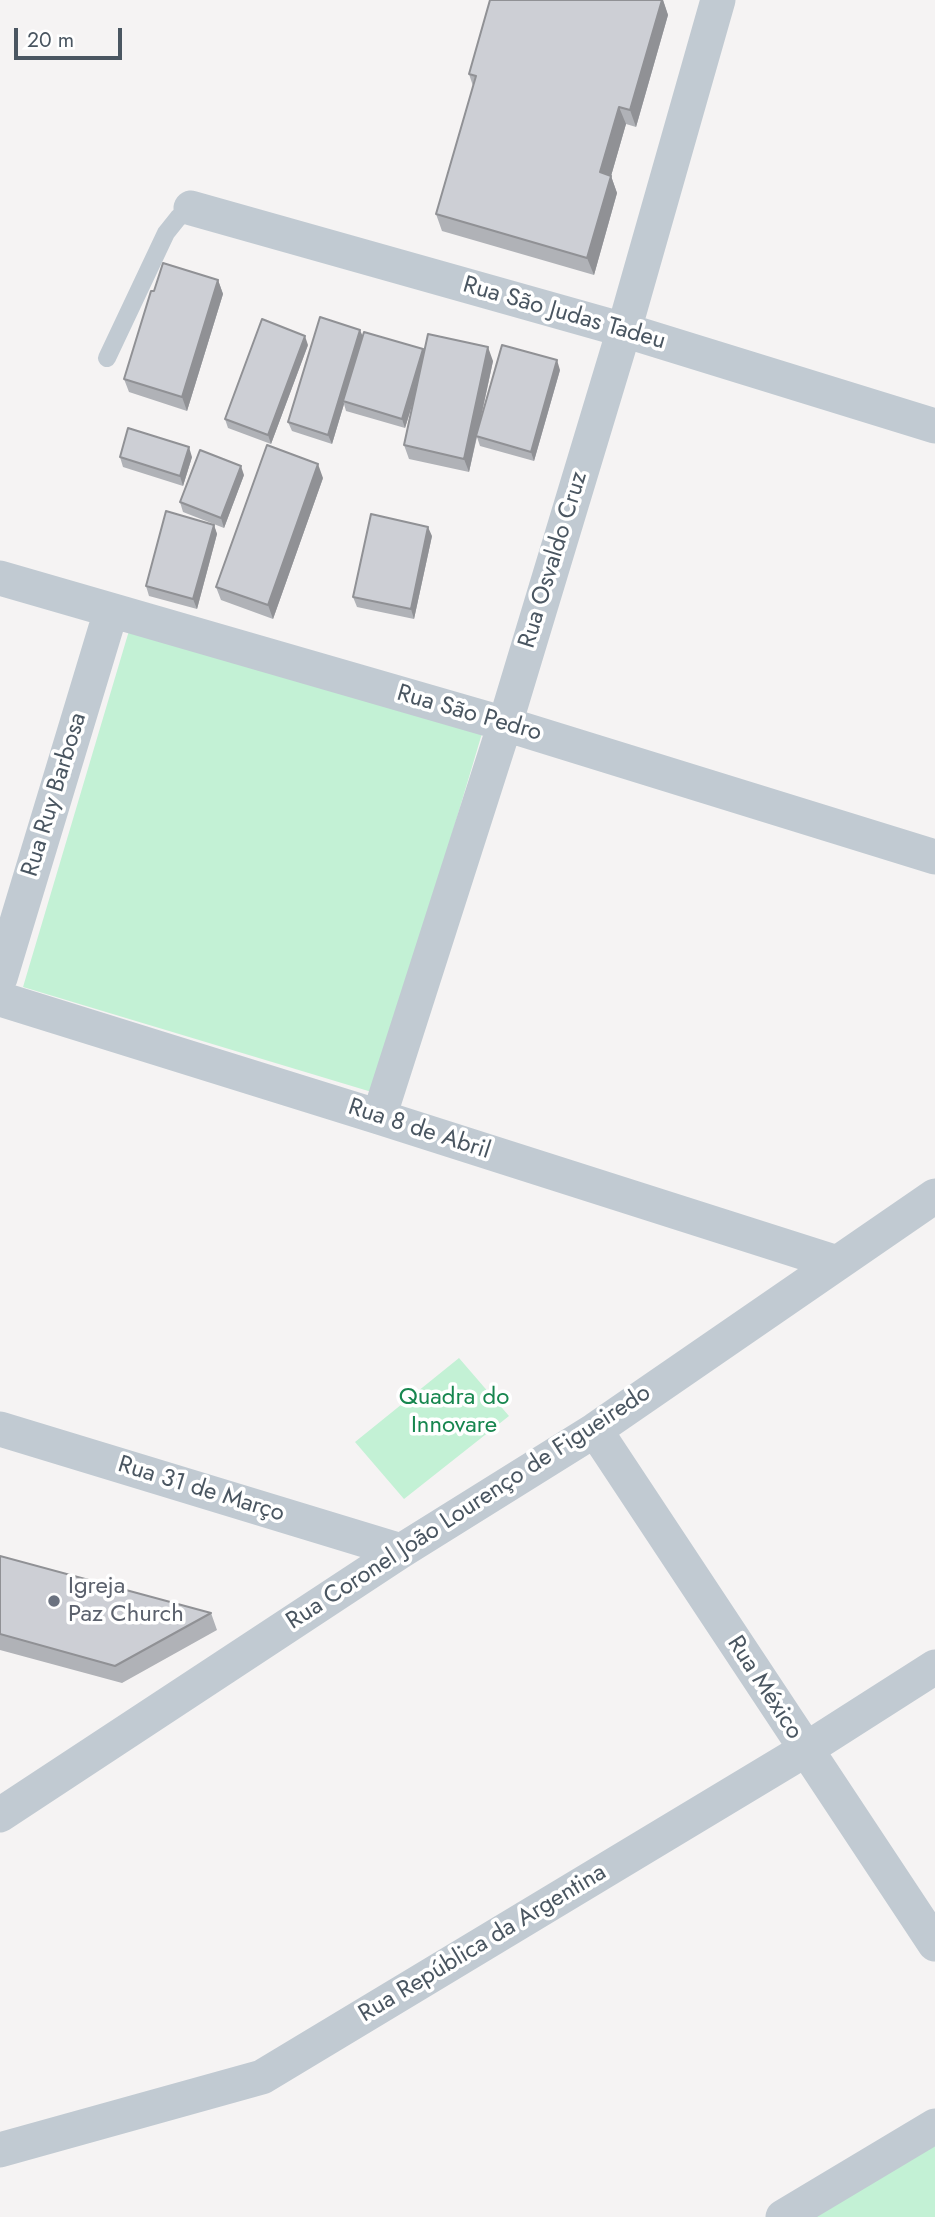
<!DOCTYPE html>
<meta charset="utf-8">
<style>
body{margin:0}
#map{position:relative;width:935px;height:2217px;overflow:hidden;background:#f5f3f3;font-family:Jost,sans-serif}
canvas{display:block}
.scale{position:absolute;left:14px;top:28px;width:108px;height:32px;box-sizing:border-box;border:4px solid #4a5661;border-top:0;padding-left:9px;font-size:21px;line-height:24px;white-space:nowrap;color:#4a5661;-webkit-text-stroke:5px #fff;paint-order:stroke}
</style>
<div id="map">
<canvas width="935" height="2217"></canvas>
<div class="scale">20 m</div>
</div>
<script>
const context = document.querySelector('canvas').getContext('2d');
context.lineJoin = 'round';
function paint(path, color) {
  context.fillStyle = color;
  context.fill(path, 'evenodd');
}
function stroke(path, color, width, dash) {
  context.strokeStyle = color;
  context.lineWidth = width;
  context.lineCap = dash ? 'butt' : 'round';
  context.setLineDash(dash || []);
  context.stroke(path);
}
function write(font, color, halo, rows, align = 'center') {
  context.font = font + ' Jost,sans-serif';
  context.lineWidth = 7;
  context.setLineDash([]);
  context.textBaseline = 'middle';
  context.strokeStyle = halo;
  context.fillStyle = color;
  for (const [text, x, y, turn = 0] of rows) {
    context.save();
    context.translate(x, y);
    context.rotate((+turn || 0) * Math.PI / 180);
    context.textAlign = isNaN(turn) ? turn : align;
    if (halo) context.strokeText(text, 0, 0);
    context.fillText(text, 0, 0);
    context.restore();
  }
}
paint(new Path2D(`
 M131 624 483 730 375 1093 23 987Z
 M459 1358 509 1416 404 1499 355 1442Z
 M935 2134V2217H805Z`), '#c3f1d5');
stroke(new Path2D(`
 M107 358 166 233 178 218 191 208`), '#c1cad2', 18);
stroke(new Path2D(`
 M191 208 624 330 935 426
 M0 578 505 724 935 857
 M0 978 111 611
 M0 999 379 1117 837 1263
 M379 1117 505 724 624 330 718 0
 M0 1429 401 1551
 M595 1430 935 1944
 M0 1815 401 1551 595 1430 935 1196
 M0 2150 262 2077 805 1750 935 1667
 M783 2217 935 2126`), '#c1cad2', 35);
paint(new Path2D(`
 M490 0H663L668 15 636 127 626 124 611 176 617 193 594 275 442 231 436 214 473 86 469 74Z
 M218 280 223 294 187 411 129 392 124 379 154 291Z
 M363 336 424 352 493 361 479 427 560 370 534 461 480 446 477 437 469 472 409 459 404 445 412 406 405 428 346 411 344 404 332 444 292 431 288 422Z
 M308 345 271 444 228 428 225 419Z
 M120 457H192L183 486 123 467Z
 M244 475 224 528 183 512 180 502Z
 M323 478 273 619 221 600 216 587Z
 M214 525 217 534 197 609 149 596 146 586Z
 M432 536 414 619 357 607 353 597Z
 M0 1556 211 1613 217 1630 122 1683 0 1650Z`), '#b0b2b7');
paint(new Path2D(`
 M662 0H663L668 15 636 127 630 110Z
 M619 107 626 124 607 190 600 172Z
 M611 176 617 193 594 275 587 258Z
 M218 280 223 294 187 411 182 397Z
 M360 330 364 339 343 401 344 404 332 444 328 435Z
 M305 336 308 345 271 444 268 435Z
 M488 347 493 361 469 472 464 459Z
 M423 349 426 359 405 428 402 419Z
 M557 360 560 370 534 461 531 452Z
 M189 447 192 457 183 486 180 476Z
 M318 464 323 478 273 619 268 605Z
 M241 466 244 475 224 528 221 518Z
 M214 525 217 534 197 609 193 599Z
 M428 527 432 536 414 619 411 609Z`), '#909195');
const building = new Path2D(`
 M490 0H662L630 110 619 107 600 172 611 176 587 258 436 214 476 76 469 74Z
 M163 263 218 280 182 397 124 379 151 291H154Z
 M320 317 360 330 328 435 288 422Z
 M262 319 305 336 268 435 225 419Z
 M364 332 423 349 402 419 343 401Z
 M428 334 488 347 464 459 404 445Z
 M502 345 557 360 531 452 476 436Z
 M128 428 189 447 180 476 120 457Z
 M267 445 318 464 268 605 216 587Z
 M200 450 241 466 221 518 180 502Z
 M166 511 214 525 193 599 146 586Z
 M371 514 428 527 411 609 353 597Z
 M0 1556 211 1613 115 1666 0 1634Z`);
paint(building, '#cdcfd5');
stroke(building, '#909195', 2);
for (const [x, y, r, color] of [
 [54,1601,7,"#6b7280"]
]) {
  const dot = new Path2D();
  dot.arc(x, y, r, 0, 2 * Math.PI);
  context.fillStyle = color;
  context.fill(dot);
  stroke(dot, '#fff', 2.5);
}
write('24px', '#4a5661', '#fff', [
 ["Rua São Judas Tadeu",564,314,16],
 ["Rua Osvaldo Cruz",554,560,-73],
 ["Rua São Pedro",469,714,16],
 ["Rua Ruy Barbosa",55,795,-73],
 ["Rua 8 de Abril",419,1130,18],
 ["Rua 31 de Março",201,1490,17],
 ["Rua Coronel João Lourenço de Figueiredo",469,1508,-33],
 ["Rua México",764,1688,57],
 ["Rua República da Argentina",483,1944,-31]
]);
write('24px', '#17864f', '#fff', [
 ["Quadra do",454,1398],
 ["Innovare",454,1426]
]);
write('24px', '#5b616d', '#fff', [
 ["Igreja",68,1587],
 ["Paz Church",68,1615]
], 'left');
</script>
